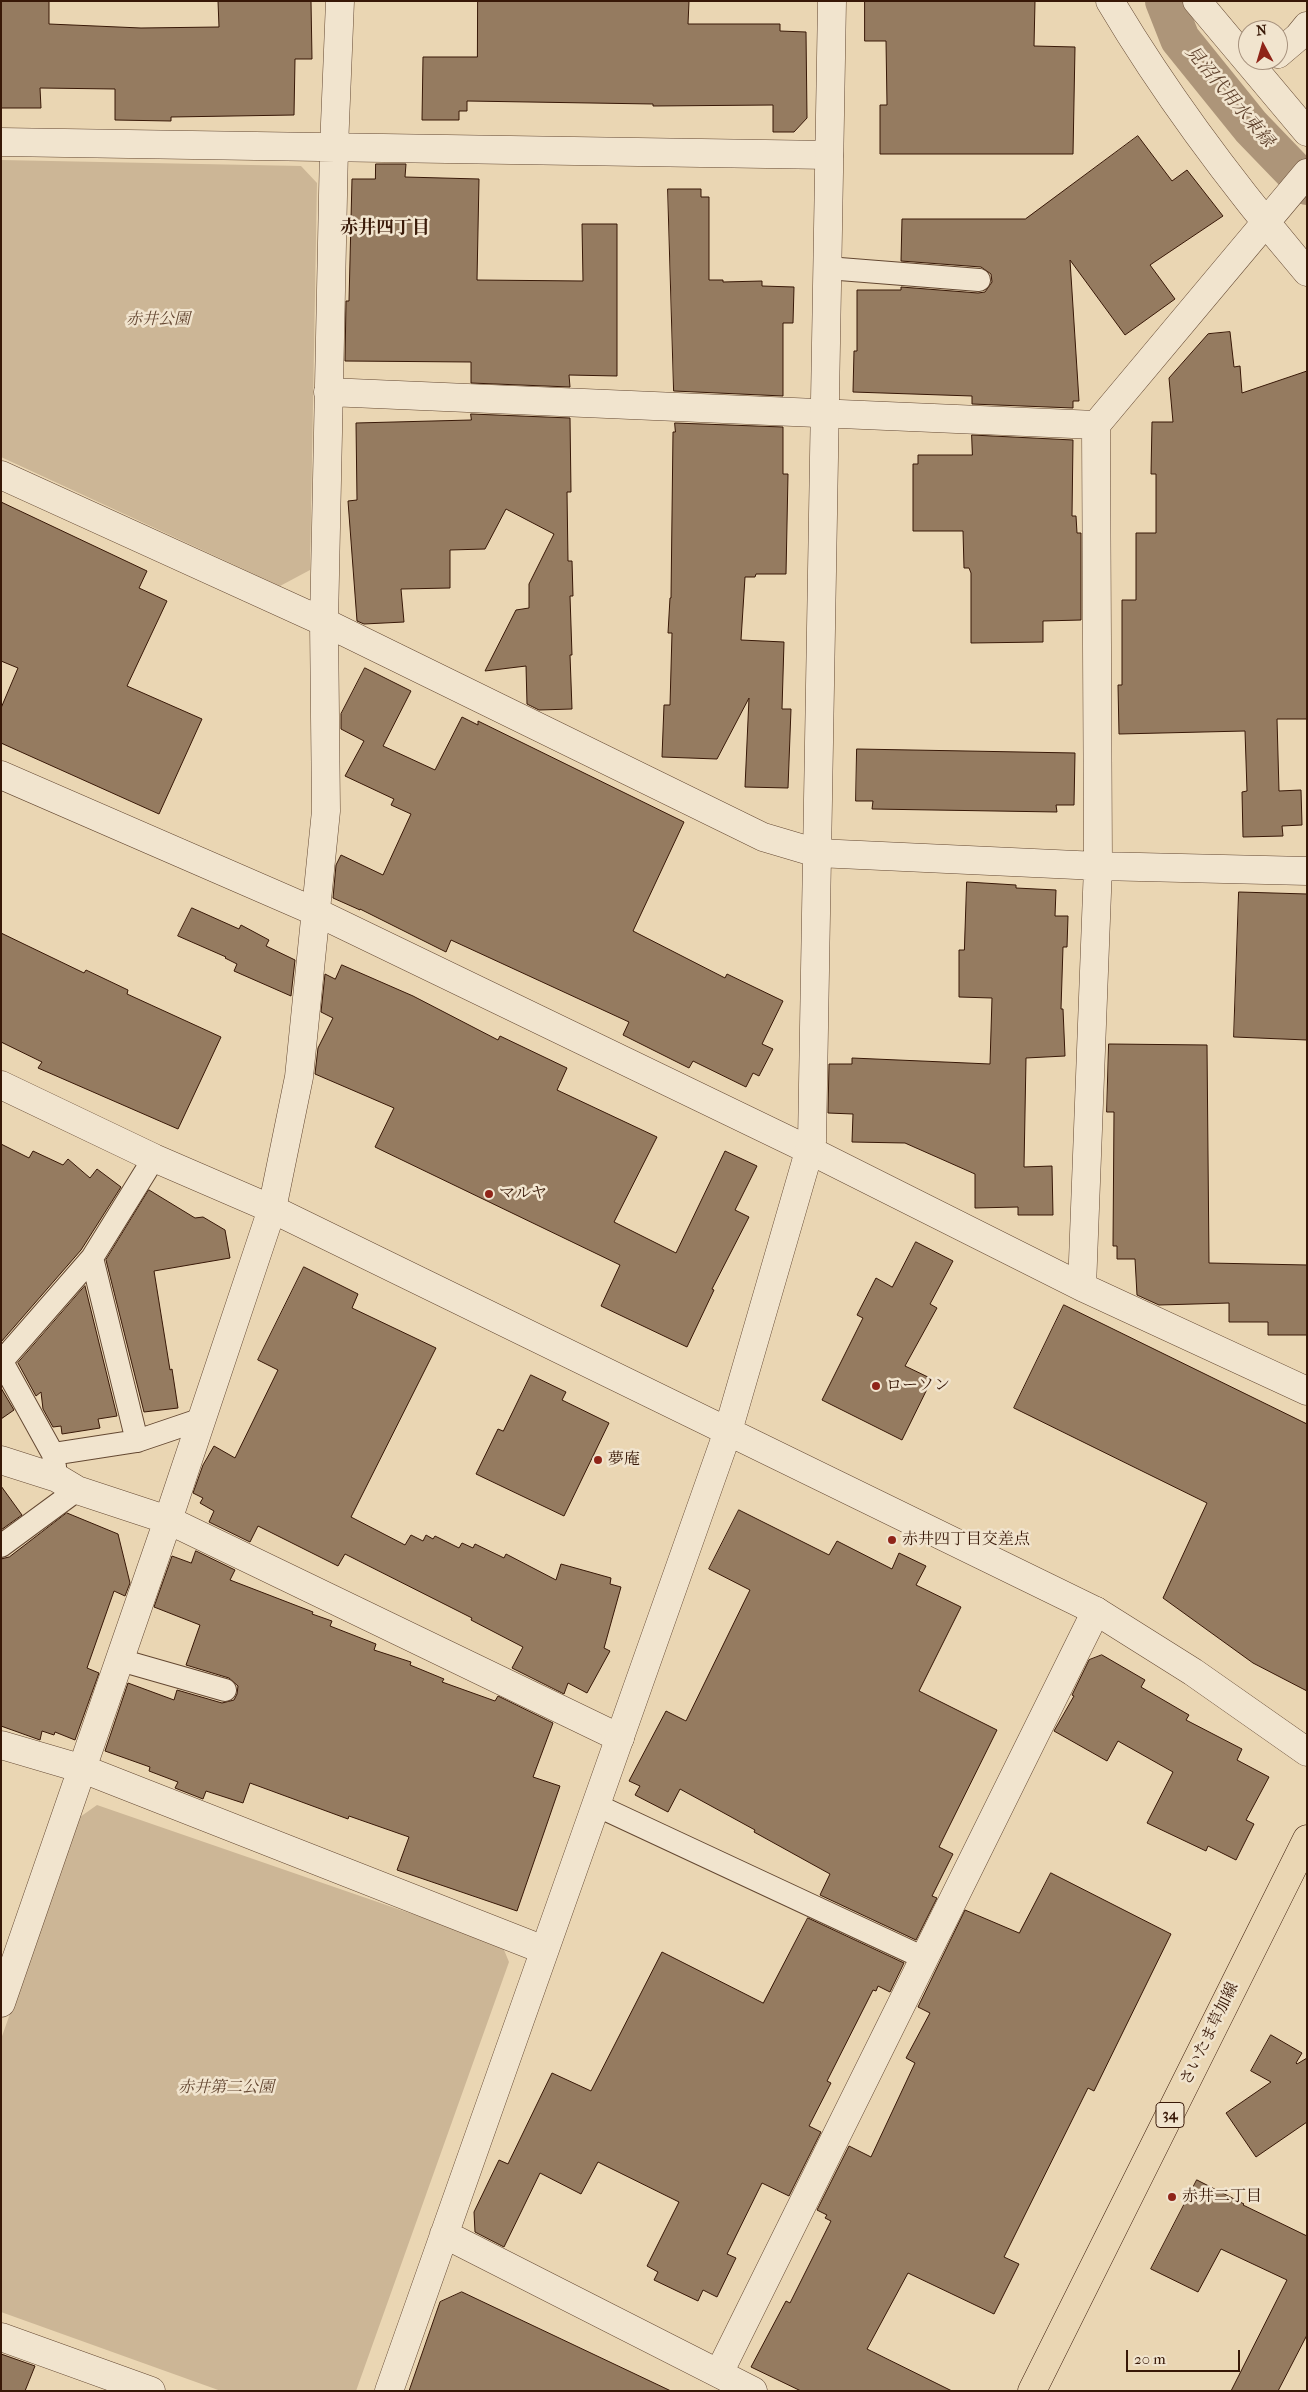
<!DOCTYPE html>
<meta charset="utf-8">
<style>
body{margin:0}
#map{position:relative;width:1308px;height:2392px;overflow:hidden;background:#ead6b3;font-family:"IM FELL French Canon",serif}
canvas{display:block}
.frame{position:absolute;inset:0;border:2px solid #381807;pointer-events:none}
.north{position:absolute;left:1238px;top:20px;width:50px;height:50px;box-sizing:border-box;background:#f1e4ce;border:1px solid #a7927e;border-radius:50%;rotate:354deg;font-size:14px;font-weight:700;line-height:20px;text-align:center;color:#381807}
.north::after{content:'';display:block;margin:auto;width:18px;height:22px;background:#8f2418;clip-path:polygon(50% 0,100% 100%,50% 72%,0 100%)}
.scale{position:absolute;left:1126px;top:2350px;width:114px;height:22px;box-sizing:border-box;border:2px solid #381807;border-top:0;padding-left:6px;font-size:15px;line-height:18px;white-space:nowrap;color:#381807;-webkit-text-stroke:4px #f1e4ce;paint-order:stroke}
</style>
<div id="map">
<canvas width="1308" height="2392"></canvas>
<div class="frame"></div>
<div class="north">N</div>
<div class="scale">20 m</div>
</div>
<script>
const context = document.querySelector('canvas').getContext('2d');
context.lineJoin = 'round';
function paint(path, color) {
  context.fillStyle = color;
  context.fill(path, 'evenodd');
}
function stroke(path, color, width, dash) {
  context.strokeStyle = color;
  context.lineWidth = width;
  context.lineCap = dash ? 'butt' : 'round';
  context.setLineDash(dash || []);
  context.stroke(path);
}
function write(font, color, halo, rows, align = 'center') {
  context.font = font + ' "IM FELL French Canon","Noto Serif JP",serif';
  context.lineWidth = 5;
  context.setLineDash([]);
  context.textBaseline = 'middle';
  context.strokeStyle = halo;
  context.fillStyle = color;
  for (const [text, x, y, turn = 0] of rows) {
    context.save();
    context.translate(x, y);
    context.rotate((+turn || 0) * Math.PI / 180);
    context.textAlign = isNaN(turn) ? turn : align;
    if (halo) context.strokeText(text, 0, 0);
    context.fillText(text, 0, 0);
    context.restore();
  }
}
paint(new Path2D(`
 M1 160 301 166 317 183 310 570 280 586 1 457Z
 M97 1805 502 1945 509 1962 356 2391H221L1 2312V2039L80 1817Z`), '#ccb696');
stroke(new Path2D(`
 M1165 1 1180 39 1251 127 1307 185`), '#ad9579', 40);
const building = new Path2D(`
 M1 1H49V24L141 28 219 27 218 1H311L312 59H295L294 115 171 117V121L115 120V89L40 88 41 108H1Z
 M478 1H689L688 24H780V31L806 32 807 118 794 132H773V105L653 106V104L467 101V111H459V120H422L423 57H477Z
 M865 1H1035L1034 46 1075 47 1073 154H880V105H887L886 41H865Z
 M1138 136 1172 181 1187 170 1223 216 1150 265 1175 299 1125 335 1070 260 1079 401H1073V408L972 404V396L853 392 854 351H857V290H901V287L978 293 985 292 992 282 991 274 981 267 901 261 902 219H1025Z
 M376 164H406L405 177 479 179 477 280 583 281 582 224H617V376L569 375 570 387 471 383V362L345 361 346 301H349L352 179H375Z
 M668 189H701V197H709V280H723V282L762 281V286L794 287 793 323H783V396L674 391Z
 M1230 332 1234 367 1240 366 1242 393 1307 371V719H1277L1279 791 1301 790 1302 825 1282 826 1283 836 1243 837 1242 792 1247 791 1245 731 1119 734 1118 685H1122V600H1136V533H1156V474H1151L1152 422H1173L1169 378 1208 334Z
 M471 414 570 418 571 492H567L568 561H572L573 596H570L572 655H570L572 709 539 710 527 704 526 666 485 671 516 610 529 608V584L554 534 506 509 485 549 450 550V588L401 589 404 622 364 624 357 621 348 501 357 500 356 423 471 420Z
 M675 423 783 427V474H788L786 574H756L755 577H745L741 640 784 642 782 709H791L788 788 745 787 749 698 717 759 662 757 664 705H670L672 633H668L670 598H671L673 432H675Z
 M972 435 1073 440 1072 516H1076L1077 533H1081V620L1043 621V642L971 643V573L969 568H964L963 531H913V464H918V455H972Z
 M1 502 147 571 139 588 167 601 127 686 202 719 159 814 1 743V708L18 668 1 661Z
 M365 668 411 691 383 746 435 770 462 717 478 725V721L684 822 633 931 725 978 727 974 783 1001 762 1044 773 1049 759 1076 753 1073 746 1087 693 1061 689 1068 623 1035 629 1022 451 940 446 952 360 909V910L333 898 336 865 341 855 383 875 411 814 391 805 394 799 345 776 364 741 341 729V714Z
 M857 749 1075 753 1074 805H1056L1057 812 872 809 873 801H856Z
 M967 882 1016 885V888L1056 890 1055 916H1068L1067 947H1063L1061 1009H1063L1065 1056 1026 1058 1024 1167 1052 1166 1053 1215H1018V1207L975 1208V1174L905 1143 852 1142 853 1114 828 1113 829 1064H852V1058L990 1064 992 998 959 997V950H964Z
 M1239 892 1307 894V1040L1234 1037Z
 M192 908 239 929 241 925 269 940 266 946 295 960 291 996 234 971 237 964 225 958 226 957 178 936Z
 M1 933 84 973 86 970 128 990 127 994 221 1037 178 1129 38 1068 42 1062 1 1042Z
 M342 965 413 996 498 1040 500 1036 567 1068 557 1090 657 1137 614 1222 676 1253 725 1151 757 1166 735 1210 749 1217 712 1289 714 1290 687 1347 601 1306 620 1265 375 1147 394 1108 315 1074 318 1048 333 1018 321 1012 325 974 335 979Z
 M1109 1044 1207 1045 1209 1263 1307 1265V1335H1268V1322H1229V1303L1159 1305 1137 1295 1135 1259H1117V1246H1113L1114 1112H1107Z
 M1 1144 29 1158 33 1151 63 1165 68 1159 90 1178 97 1169 121 1187 81 1250 1 1342Z
 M149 1190 195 1218 203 1217 225 1230 230 1258 154 1271 170 1370 172 1369 178 1408 144 1412 106 1260Z
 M916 1242 953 1261 930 1304 937 1308 905 1366 932 1379 902 1440 822 1400 863 1318 857 1315 876 1278 892 1287Z
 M304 1267 358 1294 352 1308 436 1348 351 1517 405 1545 411 1535 423 1541 426 1535 433 1539 435 1536 459 1548 462 1543 473 1548 475 1544 504 1558 506 1554 556 1580 561 1564 611 1578 610 1584 621 1587 604 1648 610 1651 587 1693 568 1683 564 1694 512 1668 523 1647 471 1620 472 1618 345 1554 338 1566 258 1526 250 1542 209 1522 214 1511 200 1503 203 1498 193 1493 203 1465 214 1446 235 1458 278 1370 258 1360Z
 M85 1286 117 1416 98 1419 100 1428 62 1434 61 1426 53 1427 43 1409 41 1392 36 1396 18 1363Z
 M1064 1305 1307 1424V1691L1253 1663 1163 1598 1207 1503 1014 1408Z
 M531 1375 566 1392 562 1400 609 1423 564 1516 476 1474 498 1429 503 1431Z
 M1 1388 14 1410 1 1419Z
 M1 1486 22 1515 1 1530Z
 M739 1510 829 1555 837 1541 892 1569 899 1553 926 1566 916 1585 961 1607 919 1691 997 1730 939 1847 953 1854 932 1896 937 1898 916 1940 820 1895 830 1874 754 1832 755 1830 680 1789 668 1812 635 1795 640 1786 629 1781 666 1711 686 1721 750 1590 709 1569Z
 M67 1513 118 1534 130 1583 125 1596 114 1591 87 1668 99 1673 75 1740 55 1732 54 1735 42 1731 40 1740 1 1726V1559L9 1557Z
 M196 1551 235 1570 230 1580 313 1612 312 1614 332 1621 330 1626 376 1644 374 1650 411 1662 410 1665 444 1679 442 1682 495 1701 498 1696 553 1723 533 1777 560 1786 517 1911 397 1870 409 1837 349 1816 348 1819 250 1783 243 1803 206 1791 203 1799 175 1788 178 1782 149 1771 150 1767 105 1751 128 1683 174 1700 177 1690 222 1703 234 1700 237 1694 238 1686 229 1678 186 1665 200 1625 154 1607 172 1556 191 1563Z
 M1102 1655 1145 1680 1141 1687 1189 1715 1186 1720 1242 1749 1237 1760 1269 1777 1246 1820 1254 1824 1236 1860 1208 1846 1206 1851 1147 1823 1173 1772 1118 1741 1107 1761 1054 1731 1074 1696 1072 1695 1089 1660Z
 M1051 1873 1171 1934 1094 2091 1088 2088 1004 2257 1019 2264 994 2314 908 2273 867 2349 952 2391H801L751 2367 786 2301 790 2303 831 2221 825 2218 827 2215 817 2210 849 2146 871 2157 915 2063 906 2058 930 2013 918 2007 965 1910 1019 1933Z
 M808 1918 904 1963 890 1992 878 1986 876 1991 873 1990 827 2081 831 2083 809 2126 821 2132 789 2196 762 2183 727 2254 736 2258 717 2297 703 2290 698 2301 654 2280 658 2272 647 2266 679 2202 598 2162 581 2194 540 2173 504 2247 475 2232 474 2212 499 2160 508 2164 552 2073 591 2091 662 1952 763 2003Z
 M1271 2035 1302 2053 1296 2063 1297 2064 1307 2058V2122L1256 2157 1226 2113 1271 2082 1251 2071Z
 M1197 2180 1244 2204 1243 2205 1307 2236V2335L1278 2391H1231L1287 2280 1221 2249 1198 2292 1151 2269Z
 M462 2292 671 2391H409L440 2302Z
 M1 2354 35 2366 25 2391H1Z`);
paint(building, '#957b60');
stroke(building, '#381807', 1);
const service = new Path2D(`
 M827 268 979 280
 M92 1258 137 1441
 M1 1360 53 1454 55 1467
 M2 1361 92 1258 154 1158
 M53 1454 137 1441 202 1419
 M1 1546 77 1490
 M120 1660 225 1690
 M596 1805 924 1958`);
const minor = new Path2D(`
 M1110 1C1167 97 1235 187 1307 272
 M1197 1 1307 132
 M1278 54 1298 37 1307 26
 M1 142 829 155
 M328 392 1096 425 1307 173
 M1 475 324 622 763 837 817 853 1098 866 1307 871
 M1 775 316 912 809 1150 1082 1287 1307 1391
 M1082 1287 1098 866 1096 425
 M1 1460 57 1478 77 1490 168 1520 620 1738
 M1 1745 83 1769 544 1950
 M1 2003 168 1520 272 1209 299 1077 326 811 324 622 334 148 340 1
 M1 2337 151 2391
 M719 2373 1096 1611`);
const tertiary = new Path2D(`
 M1 1085 154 1158 272 1209 1096 1611 1193 1672 1307 1752
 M444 2234 753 2391
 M389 2391 728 1431 812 1141 832 1`);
const primary = new Path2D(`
 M1032 2391 1307 1839`);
stroke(service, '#644832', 24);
stroke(minor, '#644832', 29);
stroke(tertiary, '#644832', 29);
stroke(primary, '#381807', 29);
stroke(service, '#f1e4ce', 22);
stroke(minor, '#f1e4ce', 28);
stroke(tertiary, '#f1e4ce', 28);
stroke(primary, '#ead6b3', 28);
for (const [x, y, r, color] of [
 [489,1194,5,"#8f2418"],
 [876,1386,5,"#8f2418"],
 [598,1460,5,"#8f2418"],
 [892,1540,5,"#8f2418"],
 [1172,2197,5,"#8f2418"]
]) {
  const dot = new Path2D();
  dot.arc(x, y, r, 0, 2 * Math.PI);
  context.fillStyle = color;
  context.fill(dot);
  stroke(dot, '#f1e4ce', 2);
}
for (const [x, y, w] of [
 [1170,2115,28]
]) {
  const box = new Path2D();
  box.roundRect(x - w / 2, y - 12.5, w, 25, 4);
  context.fillStyle = '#f1e4ce';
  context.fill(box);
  stroke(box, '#381807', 1);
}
write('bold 15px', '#381807', null, [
 ["34",1170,2115]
]);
write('italic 16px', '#644732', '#f1e4ce', [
 ["赤井公園",158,320],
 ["赤井第二公園",226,2088]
]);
write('16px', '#381807', '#f1e4ce', [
 ["マルヤ",499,1194],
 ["ローソン",886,1386],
 ["夢庵",608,1460],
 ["赤井四丁目交差点",902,1540],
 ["赤井二丁目",1182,2197]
], 'left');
write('16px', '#381807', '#f1e4ce', [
 ["さいたま草加線",1210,2034,-64]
]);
write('italic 18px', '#61442f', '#f1e4ce', [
 ["見沼代用水東縁",1229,97,50]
]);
write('bold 18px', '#381807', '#f1e4ce', [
 ["赤井四丁目",385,229]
]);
</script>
